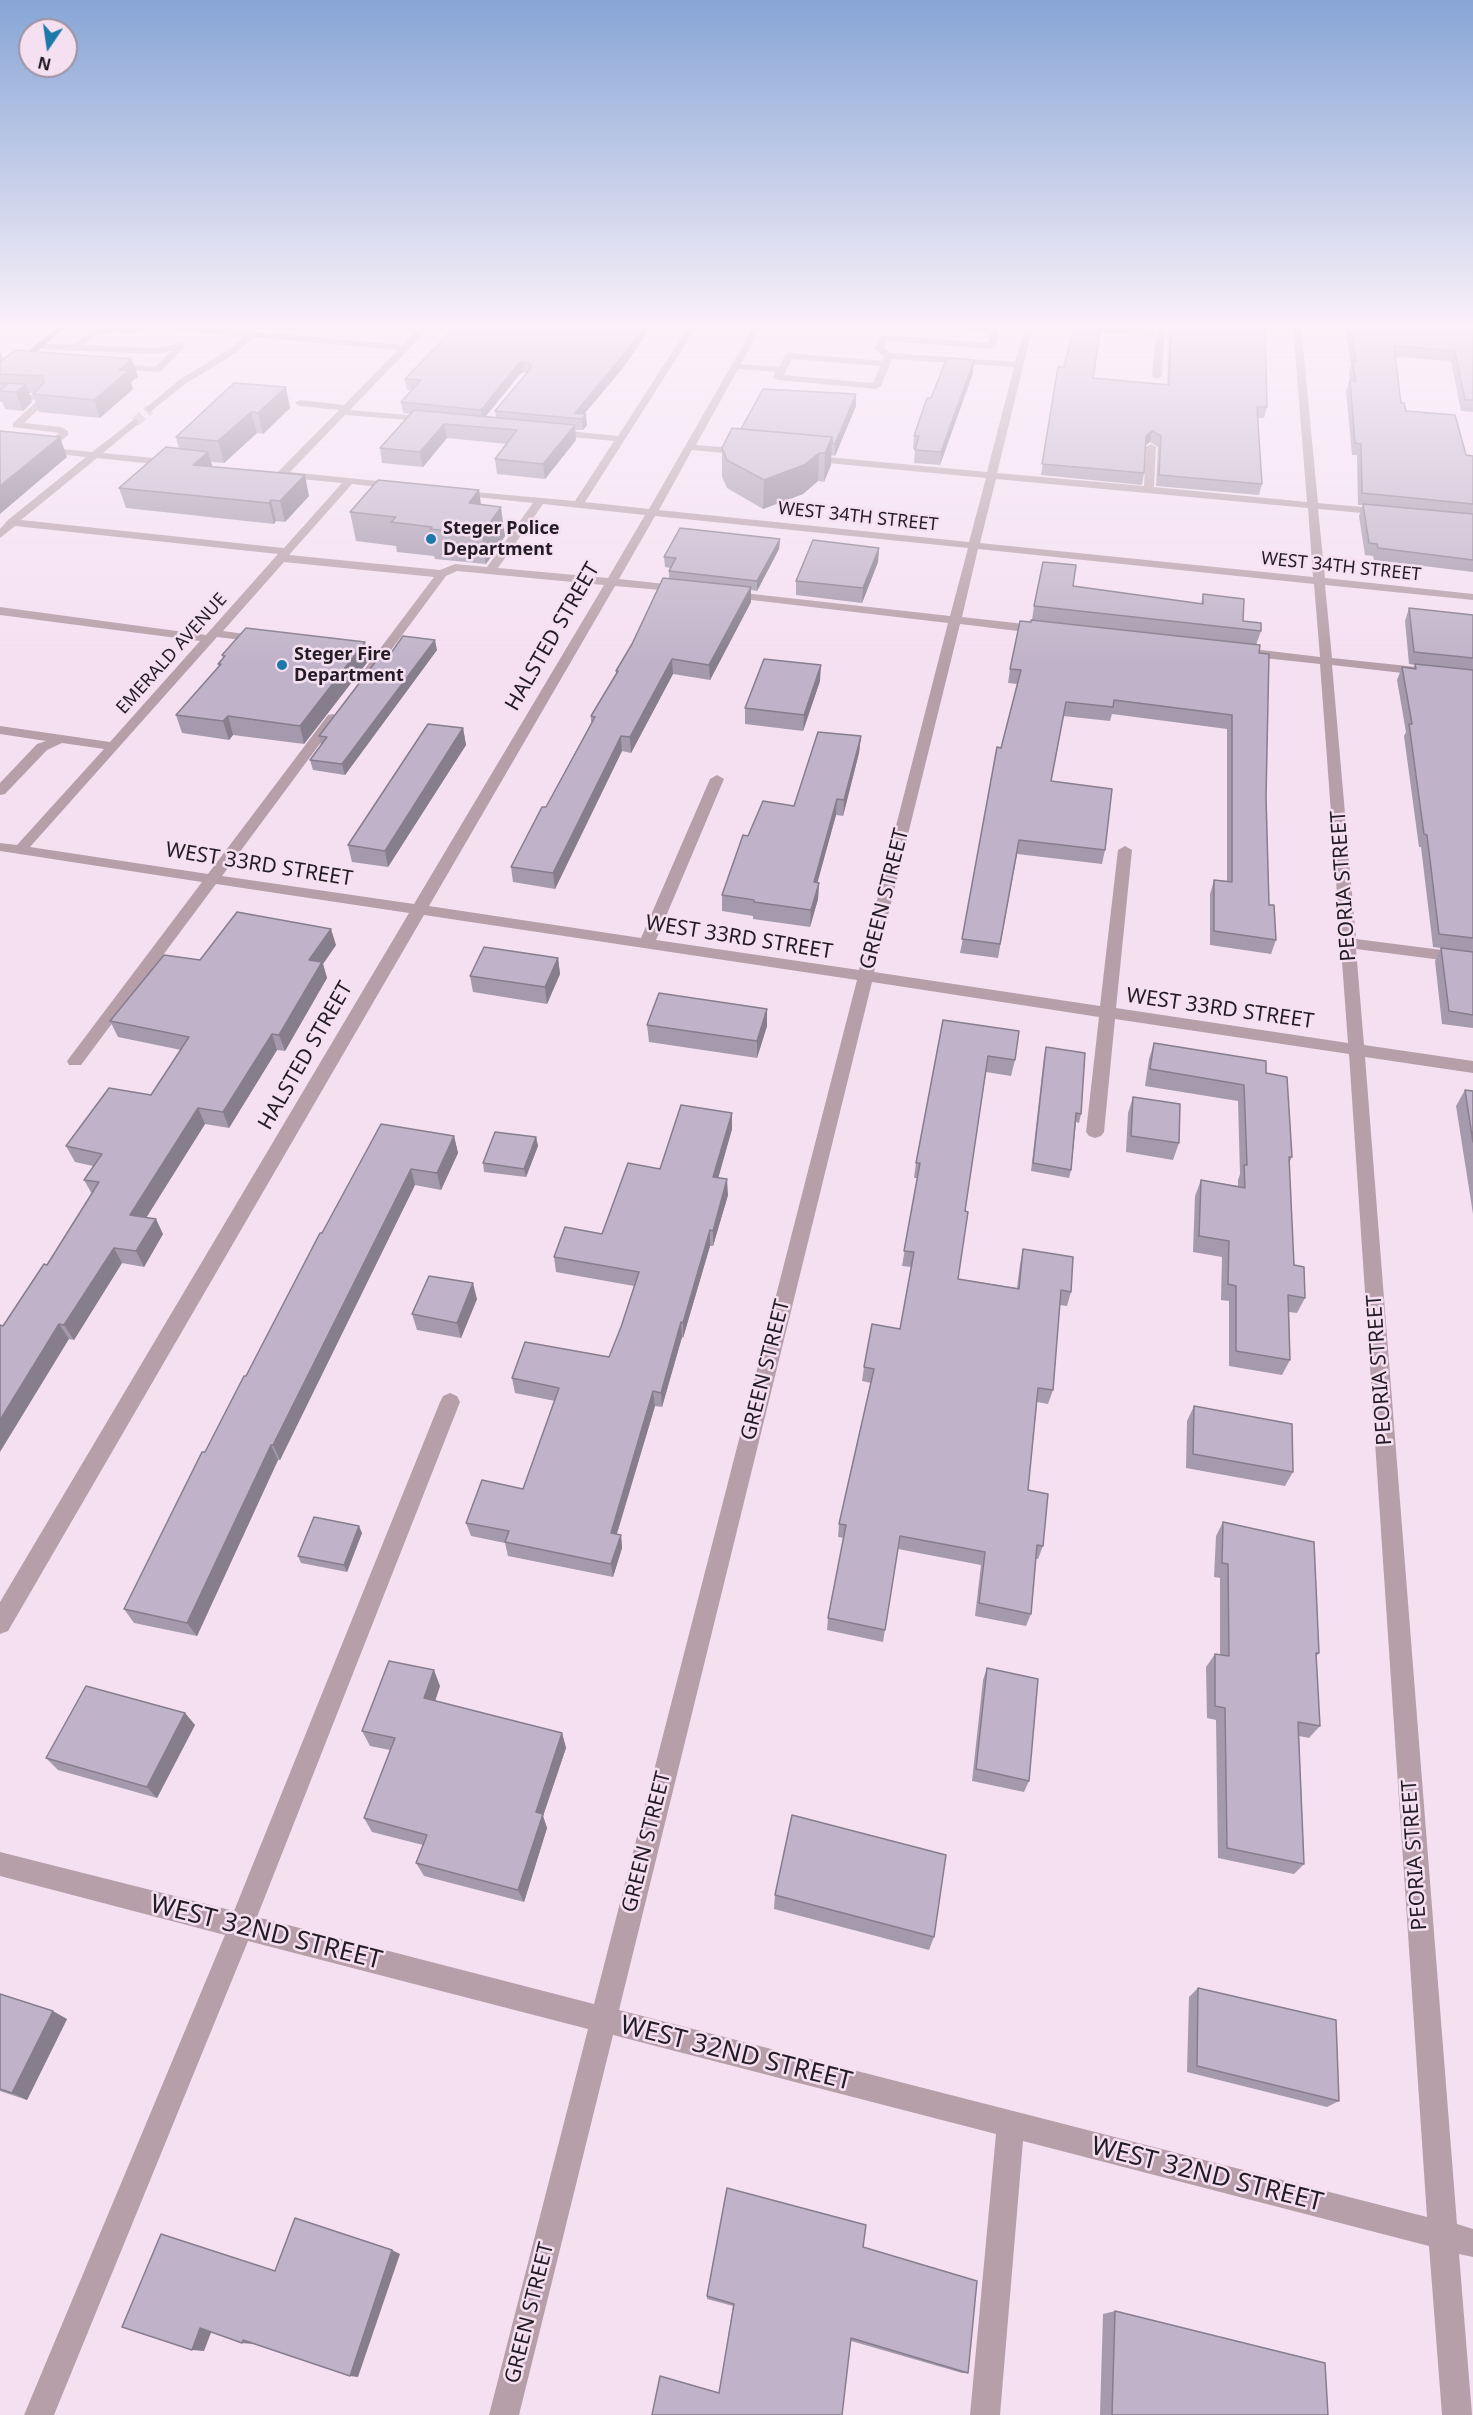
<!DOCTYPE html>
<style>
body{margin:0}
#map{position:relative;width:1473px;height:2415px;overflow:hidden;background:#f5e0f2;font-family:"Noto Sans",sans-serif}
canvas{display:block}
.north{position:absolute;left:18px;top:18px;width:60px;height:60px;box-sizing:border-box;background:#f5e0f2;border:2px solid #a1929f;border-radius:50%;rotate:193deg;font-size:16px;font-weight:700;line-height:24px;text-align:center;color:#241c23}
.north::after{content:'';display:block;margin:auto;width:21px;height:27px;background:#1d79a7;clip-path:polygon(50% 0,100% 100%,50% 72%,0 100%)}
</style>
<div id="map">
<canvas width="1473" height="2415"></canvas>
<div class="north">N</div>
</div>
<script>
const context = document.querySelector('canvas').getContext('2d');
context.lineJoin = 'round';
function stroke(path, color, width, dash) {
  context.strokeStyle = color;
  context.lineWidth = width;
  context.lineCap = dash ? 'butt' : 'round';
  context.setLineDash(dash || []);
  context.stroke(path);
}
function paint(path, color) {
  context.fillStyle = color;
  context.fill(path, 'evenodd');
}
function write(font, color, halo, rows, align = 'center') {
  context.font = font + ' "Noto Sans",sans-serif';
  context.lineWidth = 5;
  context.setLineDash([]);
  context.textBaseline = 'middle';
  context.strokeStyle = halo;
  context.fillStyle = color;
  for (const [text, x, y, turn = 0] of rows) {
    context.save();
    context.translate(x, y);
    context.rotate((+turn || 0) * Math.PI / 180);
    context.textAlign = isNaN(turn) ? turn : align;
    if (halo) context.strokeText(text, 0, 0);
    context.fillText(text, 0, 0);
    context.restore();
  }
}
stroke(new Path2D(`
 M135 422 150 409`), '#cbb9c9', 10, [10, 5]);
paint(new Path2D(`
 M140 326H151C135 340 117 328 99 334 93 336 88 341 83 345L154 348 185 342 184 348 160 372 113 369 108 366 113 363 155 367 171 351 154 354 40 349 36 346 40 343 73 345 95 329H133Z
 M155 326H188L403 345 422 326H431L350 410 430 417 433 418V422L345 415 290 472 397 483 402 486 397 489 352 484 289 555 440 570 455 564 487 567 533 503 457 495 452 492 453 490 575 501 614 441 550 435 545 432 550 429 618 436 689 326H697L585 502 649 509 754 326H762L741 364 779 367 786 354 789 353 882 361 884 357 875 349 879 338 883 335 988 343 991 332 955 329 951 326 999 328 996 346 992 349 886 341 884 348 891 353 1015 362 1025 326H1033L997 473 1144 486 1146 447 1151 444 1156 447 1154 487 1307 502 1293 326H1301L1318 503 1385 509 1390 512 1385 515 1318 509 1325 578 1473 594V600L1325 585 1332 658 1473 673V681L1332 665 1356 939 1473 954V964L1356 949 1364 1045 1473 1061V1073L1365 1057 1457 2224 1473 2229V2257L1459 2254 1472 2415H1442L1429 2246 1023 2141 1000 2415H970L996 2134 613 2035 519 2415H489L588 2029 248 1941 54 2415H24L225 1935 0 1876V1852L234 1911 440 1402 443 1396 450 1393 457 1396 460 1402 257 1917 594 2004 857 980 424 915 8 1631 0 1634V1602L409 913 216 884 81 1065H69L67 1061 202 882 0 851V843L17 845 104 749 62 743 47 750 5 794 0 795V783L37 744 46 741 0 734V726L110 742 200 641 0 615V607L206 635 278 554 15 526 0 538V529L8 520 86 457 0 448V442L42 446 59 433 13 427V423L38 400 0 399V393L49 396V400L24 423 61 427 68 431V435L53 448 92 452 135 419 138 420V424L103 453 173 460 178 463 173 466 97 458 21 520 284 548 342 483 281 477 276 474 339 410 300 406 295 403 300 400 344 405 398 350 254 337 236 353 185 384 150 412 147 411V407L179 380 230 349 244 336 159 329ZM792 359 880 366 873 383 784 375ZM892 359 1014 367 987 472 806 455 801 458 806 461 986 478 969 542 659 510 692 450 745 455 750 452 745 449 696 445 738 369 776 372 773 377 778 380 876 389 881 386ZM996 479 1308 508 1313 577 980 543ZM543 504 645 515 608 578 498 568ZM655 516 968 548 950 616 726 591 720 594 726 597 948 623 859 970 656 940 724 779 717 775 710 779 641 938 429 906 615 586 684 592 690 589 684 586 619 579ZM978 549 1314 584 1320 657 1245 648 1239 652 1245 656 1320 664 1348 1043 1116 1008 1132 850 1125 846 1118 850 1100 1006 874 972 960 624 1042 634 1048 630 1042 626 962 617ZM284 562 434 577 364 670 370 674 374 673 446 576 457 571 604 585 414 904 222 876 339 718 333 714 328 715 208 874 30 847 217 637 267 643V637L223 631ZM872 982 1099 1017 1086 1132 1089 1136 1095 1138 1101 1136 1104 1132 1115 1019 1349 1054 1427 2217 619 2010Z
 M1157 326H1165L1162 376 1157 379 1152 376Z`), '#b69fa9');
paint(new Path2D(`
 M58 326H67L0 383V375Z`), '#8a6376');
paint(new Path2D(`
 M456 326H652L622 369 584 414 587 425 583 430H575L576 440 545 479 497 474 495 459 507 444 447 438 423 467 382 463 380 448 410 414 403 413 401 402 412 390H407L405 379ZM524 372 526 373 495 411 496 417 486 416 520 374Z
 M1074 326H1156L1154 336 1100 332 1093 378 1167 385 1169 338 1167 337V326H1265L1267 407 1264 418H1258L1262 484 1259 495 1156 486 1158 447 1150 442 1146 445 1144 473 1142 485 1041 475 1058 367H1064Z
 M1345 326H1473V412L1461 411 1451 361 1395 357 1401 403 1406 411 1466 455 1473 456V572L1374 560 1373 556 1365 555 1359 516 1363 505H1358L1357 455H1352L1346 391 1350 380 1349 372 1351 365Z
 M0 351 3 359 138 377 131 382 133 389 100 418 39 412 33 394 34 393H29L32 402 23 411 5 409 2 402H0Z
 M973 373 940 465 914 463 915 450 913 449 914 436 931 398Z
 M234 383 290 408 263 434 257 433 224 463 211 462 213 467 309 496 285 522 276 521 274 524 126 508 119 488 179 449 176 437Z
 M856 394V406L835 456 831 455V465L824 482 818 481 803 494 763 509 727 488 722 477V448L741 429Z
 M481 505 505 536 486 564 435 559 434 556 397 552 396 546 356 541 350 512Z
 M780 539 779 549 757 591 751 590V602L710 680 673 674 631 753 622 751 555 889 513 882 511 867 546 807 591 723V716L616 675V671L669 579V571L671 568 665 567 664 557Z
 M879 548 878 562 862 603 796 595V581Z
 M1073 586 1201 604 1203 594 1243 621 1261 631 1256 645 1266 797 1269 905 1276 940 1271 954 1210 945V894L1214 880 1227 881V729L1112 714 1110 721 1063 716 1051 781 1105 850 1102 864 1017 854 998 958 960 953 1001 748 1017 684 1008 683 1010 669 1032 620 1034 606Z
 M1409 608 1473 615V952L1433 947 1421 847H1419L1404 736 1406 732 1397 680 1402 667 1413 668 1415 665 1409 664 1405 621Z
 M437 650 345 775 313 770 310 760 321 745 319 736 391 653Z
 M222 655 369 660 304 744 233 735 229 740 182 733 176 715 219 666 218 664 223 659Z
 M820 681 803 731 745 724V708Z
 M463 728 466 745 388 867 352 862 348 845Z
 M861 736 859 753 843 816 836 815 817 882 819 883 818 899 810 927 753 919V916L722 911V895L748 836 794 806Z
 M336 945 323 964 327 978 285 1051 277 1050 229 1128 205 1124 146 1217 163 1234 144 1267 122 1263 74 1340 3 1326 47 1265 92 1194 84 1180 93 1166 75 1162 66 1146 151 1095 181 1050 118 1037 110 1021 200 960Z
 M1441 948 1473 952V1028L1442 1024 1435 961Z
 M558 958 560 974 547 1004 473 992 470 976Z
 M943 1020 1015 1060 1011 1076 986 1072 965 1211 958 1279 1017 1288 1020 1264 1023 1249 1071 1292 1067 1306 1060 1305 1053 1390 1048 1404 1037 1402 1028 1490 1043 1546 1038 1559H1036L1031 1614 1026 1626 975 1616 981 1565 898 1549 883 1642 827 1630 828 1618 844 1538 838 1537 839 1524 871 1383 862 1381 864 1367 900 1329 911 1267 902 1266 917 1178H914L916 1163Z
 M647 1025 767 1026 757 1058 649 1042Z
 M1154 1043 1266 1073 1292 1157 1289 1163 1294 1265 1305 1298 1297 1313 1289 1312 1290 1360 1282 1375 1229 1366V1301L1221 1300 1222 1257 1193 1252 1195 1196 1201 1180 1238 1186V1180L1240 1174 1238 1101 1145 1086 1149 1059Z
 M1046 1047 1081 1114 1079 1123 1076 1122 1071 1170 1069 1178 1031 1171 1044 1056Z
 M1465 1090 1473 1091V1214L1456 1106Z
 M1133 1097 1179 1143 1173 1160 1126 1152 1128 1113Z
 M732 1129 718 1178 728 1195 713 1246H710L683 1338 682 1337 662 1407 655 1406 617 1534 621 1535 622 1548 613 1577 508 1556 505 1543 471 1536 466 1523 523 1489 555 1401 515 1393 512 1378 609 1357 621 1327 634 1286 556 1272 554 1257 602 1234 660 1169Z
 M454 1136 458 1153 441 1190 415 1185 280 1460H278L197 1636 134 1623 124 1609 205 1452 322 1233Z
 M536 1137 538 1146 526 1177 484 1172 483 1163Z
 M477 1299 461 1338 417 1330 412 1314Z
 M1194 1406 1293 1472 1285 1486 1186 1468 1187 1421Z
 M1223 1522 1319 1653 1316 1657 1320 1726 1309 1738 1299 1736 1304 1864 1294 1874 1218 1858 1216 1720 1207 1718 1206 1667 1215 1654 1220 1655V1578L1214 1577 1216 1536Z
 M362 1533 347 1572 301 1563 298 1556Z
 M987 1668 1029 1781 1024 1792 972 1781 983 1680Z
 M440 1686 435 1701 562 1733 566 1748 543 1816 547 1828 524 1902 424 1876 416 1863 423 1845 372 1832 364 1818 390 1750 370 1746 362 1731Z
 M185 1713 195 1725 157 1798 58 1770 46 1758Z
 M775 1895 934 1937 929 1950 774 1909Z
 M1198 1988 1339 2101 1327 2107 1187 2072 1189 1997Z
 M0 1994 67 2019 27 2100 0 2091Z
 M863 2247 968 2373H962L851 2341 719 2393 733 2306 707 2299V2296Z
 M1115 2311 1328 2415H1100L1103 2314Z`), '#a59aad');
paint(new Path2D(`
 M644 326H652L622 369 580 419 575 413Z
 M0 351 6 367 0 373Z
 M132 359 138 377 131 382 133 389 100 418 94 400 119 370Z
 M974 360 973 373 940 465 941 452Z
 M523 361 524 372 520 374 482 421 481 410 519 363Z
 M26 384 32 402 23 411 16 392Z
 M286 387 290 408 263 434 258 413Z
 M856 394V406L835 456V444Z
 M251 412 257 433 224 463 218 441Z
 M586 414 587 425 583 430 582 419Z
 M444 424 447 438 423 467 420 452Z
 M575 425 576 440 545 479 543 464Z
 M1152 431 1150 442 1144 447 1146 436Z
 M60 437 67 457 0 514V486Z
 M832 437 831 465 824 482 825 453Z
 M208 452 214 472 193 465Z
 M819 453 818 481 803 494 763 509 764 480Z
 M305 475 309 496 285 522 280 501Z
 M479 490 483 519 469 503Z
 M271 500 276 521 274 524 269 503Z
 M501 507 505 536 486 564 482 534Z
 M780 539 779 549 757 591V581Z
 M879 548 878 562 862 603 863 588Z
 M751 587V602L710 680 709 665Z
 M435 640 437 650 345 775 342 764Z
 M365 642 369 660 304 744 300 726Z
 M672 659 673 674 631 753 630 737Z
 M821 665 820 681 803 731 804 715Z
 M228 716 233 735 229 740 223 721Z
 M463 728 466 745 388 867 385 851Z
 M621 736 622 751 555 889 553 873Z
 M861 736 859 753 843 816 844 800Z
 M837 799 836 815 813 899 814 882Z
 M819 883 818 899 810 927 811 910Z
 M331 929 336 945 323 964 327 978 285 1051 279 1035 309 960Z
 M558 958 560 974 547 1004 545 987Z
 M767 1009V1026L757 1058V1041Z
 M272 1034 277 1050 229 1128 223 1112Z
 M198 1108 205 1124 138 1231 130 1215Z
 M732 1113V1129L714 1193 713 1177Z
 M454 1136 458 1153 441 1190 437 1173Z
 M536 1137 538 1146 526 1177 524 1169Z
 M411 1169 415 1185 280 1460 273 1445Z
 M727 1179 728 1195 713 1246V1231Z
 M156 1219 163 1234 144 1267 136 1251Z
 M710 1230V1246L683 1338V1323Z
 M114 1248 122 1263 74 1340 64 1325Z
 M473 1283 477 1299 461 1338 457 1323Z
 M681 1322 682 1337 662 1407 661 1393Z
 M59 1324 69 1339 0 1452V1420Z
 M653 1391 655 1406 613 1546 611 1533Z
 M271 1445 278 1460 197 1636 187 1623Z
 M359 1526 362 1533 347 1572 344 1565Z
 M621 1535 622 1548 613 1577 611 1564Z
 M434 1670 440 1686 431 1713 424 1698Z
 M185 1713 195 1725 157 1798 147 1787Z
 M562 1733 566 1748 543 1816 547 1828 524 1902 518 1890 536 1812Z
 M53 2011 67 2019 27 2100 12 2093Z
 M392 2250 400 2254 358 2377 350 2376Z
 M200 2328 212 2330 204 2351 192 2350Z
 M243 2340 254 2341 253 2344 242 2343Z`), '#867d8d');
const building = new Path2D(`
 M456 326H644L621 358 575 413 586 414 582 419 495 411 531 368 530 364 523 361 519 363 481 410 401 402 421 380 405 379Z
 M1074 326H1101L1093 378 1169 385 1171 327H1169V326H1265L1267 407H1257L1262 484 1159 475 1161 436 1152 431 1146 436 1144 473 1042 464 1058 367H1064Z
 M1350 326H1473V400H1465L1455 351 1394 346 1401 403H1404L1406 411 1455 415 1466 455 1473 456V504L1362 493 1361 444 1355 443 1350 380 1356 381 1352 361 1356 362Z
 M15 350 132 359 119 370 128 371 94 400 33 394 44 383 43 376 0 374V362Z
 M947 358 974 360 941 452 915 450 919 436H914L927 398H931Z
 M0 383 26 384 16 392 0 391V390L7 385Z
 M234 383 286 387 258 413 251 412 218 441 176 437Z
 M763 389 856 394 835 444 832 443V437L741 429Z
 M414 410 575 425 543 464 495 459 517 430 444 424 420 452 380 448Z
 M732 428 832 437 825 453H819L804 465 764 480 727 460 722 448Z
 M0 431 60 437 0 486Z
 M166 447 208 452 193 465 305 475 280 501 271 500 269 503 119 488Z
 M378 480 479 490 469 503 501 507 482 534 430 529 432 527 391 522 396 517 350 512Z
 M1363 504 1473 514V560L1378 548 1377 544 1369 543Z
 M680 528 780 539 757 581 669 571 676 558 664 557Z
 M813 540 879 548 863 588 796 581Z
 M1043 562 1076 565 1073 586 1203 604V594L1244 599 1243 621 1261 623V631L1034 606Z
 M663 578 751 587 709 665 672 659 630 737 621 736 553 873 511 867 542 807H546L595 717 591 716 618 671H616L632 644Z
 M1409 608 1473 615V658L1414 652Z
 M1031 620 1260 645 1259 653 1269 654 1266 797 1269 905H1274L1276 940 1214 931V880L1232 882V715L1114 700 1113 707 1066 702 1051 781 1112 789 1105 850 1019 840 1000 944 962 939 997 747 1001 748 1021 670 1010 669 1020 621 1031 622Z
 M246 628 365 642 300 726 228 716 223 721 176 715 221 664H218L225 656 222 655Z
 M403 636 435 640 342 764 310 760 327 737 319 736 383 652 391 653Z
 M764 659 821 665 804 715 745 708Z
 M1415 664 1473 670V938L1439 934 1427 835 1424 834 1409 724H1412L1402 667 1416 669Z
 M428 724 463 728 385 851 348 845Z
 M818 732 861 736 844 800 837 799 814 882 819 883 811 910 754 902V900L722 895 743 835 748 836 763 801 794 806Z
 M237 912 331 929 309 960 322 962 279 1035 272 1034 223 1112 198 1108 130 1215 156 1219 136 1251 114 1248 64 1325 59 1324 0 1420V1325L3 1326 44 1264 47 1265 99 1182 84 1180 102 1154 66 1146 109 1088 151 1095 189 1037 110 1021 164 955 200 960Z
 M484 947 558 958 545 987 470 976Z
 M1441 948 1473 952V1015L1449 1011Z
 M659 993 767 1009 757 1041 647 1025Z
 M943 1020 1019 1031 1015 1060 988 1056 965 1211 968 1212 958 1279 1019 1289 1023 1249 1073 1257 1071 1292 1061 1290 1053 1390 1038 1388 1028 1490 1048 1494 1043 1546 1037 1545 1031 1614 979 1603 985 1552 900 1536 885 1630 828 1618 846 1525 839 1524 874 1369 864 1367 872 1324 900 1329 914 1252 904 1251 920 1163H916Z
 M1154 1043 1266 1061V1073L1287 1077 1292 1157H1289L1294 1265 1304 1267 1305 1298 1288 1295 1290 1360 1236 1351V1286L1228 1284 1229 1241 1199 1236 1201 1180 1245 1188 1244 1165H1247L1244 1085 1150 1069Z
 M1046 1047 1085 1053 1081 1114 1076 1113 1071 1170 1033 1163Z
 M1465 1090 1473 1091V1142Z
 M1133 1097 1180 1104 1179 1143 1131 1136Z
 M681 1105 732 1113 713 1177 727 1179 713 1231 710 1230 683 1323 681 1322 661 1393 653 1391 611 1533 621 1535 611 1564 505 1542 509 1531 466 1523 482 1480 523 1489 559 1388 512 1378 525 1342 609 1357 621 1327 639 1272 554 1257 565 1227 602 1234 628 1163 660 1169Z
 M381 1124 454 1136 437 1173 411 1169 273 1445H271L187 1623 124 1609 202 1452H205L244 1376H246L320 1233H322Z
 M495 1132 536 1137 524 1169 483 1163Z
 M429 1276 473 1283 457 1323 412 1314Z
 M1194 1406 1292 1424 1293 1472 1193 1454Z
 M314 1517 359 1526 344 1565 298 1556Z
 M1223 1522 1314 1542 1319 1653H1316L1320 1726 1298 1722 1304 1864 1227 1848 1225 1708 1215 1706V1654L1229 1656 1228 1564 1222 1563Z
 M389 1661 434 1670 424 1698 562 1733 536 1812 543 1814 518 1890 416 1863 427 1835 364 1818 395 1738 362 1731Z
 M987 1668 1038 1679 1029 1781 976 1769Z
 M86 1686 185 1713 147 1787 46 1758Z
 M792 1815 946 1855 934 1937 775 1895Z
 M1198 1988 1336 2020 1339 2101 1197 2066Z
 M0 1994 53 2011 12 2093 0 2089Z
 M727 2188 866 2225 863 2247 977 2281 968 2373 851 2338 842 2415H652L660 2376 719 2393 734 2304 707 2296Z
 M295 2218 392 2250 350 2376 243 2340 242 2343 200 2328 192 2350 122 2327 161 2234 275 2271Z
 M1115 2311 1325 2363 1328 2415H1112Z`);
paint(building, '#c0b3c9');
stroke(building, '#867d8d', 1.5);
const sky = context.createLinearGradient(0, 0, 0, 664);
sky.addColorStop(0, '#87a5d6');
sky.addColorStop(0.49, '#faf1f9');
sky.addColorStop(1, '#faf1f900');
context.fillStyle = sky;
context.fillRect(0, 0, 1473, 664);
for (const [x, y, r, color] of [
 [431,539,6,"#1d79a7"],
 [282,665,6,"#1d79a7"]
]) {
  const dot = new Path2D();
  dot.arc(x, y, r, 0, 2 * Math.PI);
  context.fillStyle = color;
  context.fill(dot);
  stroke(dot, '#f5e0f2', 2);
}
write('18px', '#241c23', '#f5e0f2', [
 ["WEST 34TH STREET",858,517,6],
 ["WEST 34TH STREET",1341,567,6],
 ["EMERALD AVENUE",172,654,-48]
]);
write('bold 18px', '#241c23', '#f5e0f2', [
 ["Steger Police",443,529],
 ["Department",443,550],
 ["Steger Fire",294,655],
 ["Department",294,676]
], 'left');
write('21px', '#241c23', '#f5e0f2', [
 ["HALSTED STREET",553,637,-60],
 ["WEST 33RD STREET",259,865,9],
 ["PEORIA STREET",1344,886,-94],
 ["GREEN STREET",885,899,-76],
 ["WEST 33RD STREET",739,938,9],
 ["WEST 33RD STREET",1220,1009,8],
 ["HALSTED STREET",306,1056,-60],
 ["GREEN STREET",766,1370,-76],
 ["PEORIA STREET",1380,1370,-94],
 ["GREEN STREET",647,1842,-76],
 ["PEORIA STREET",1415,1855,-94],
 ["GREEN STREET",530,2313,-76]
]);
write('26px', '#241c23', '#f5e0f2', [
 ["WEST 32ND STREET",266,1933,14],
 ["WEST 32ND STREET",736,2054,14],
 ["WEST 32ND STREET",1207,2175,14]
]);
</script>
